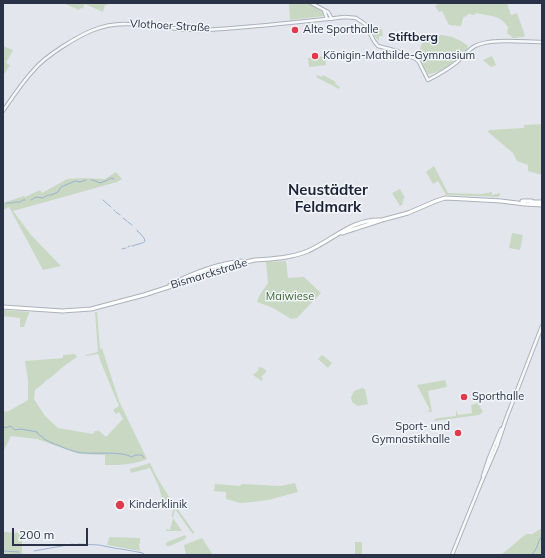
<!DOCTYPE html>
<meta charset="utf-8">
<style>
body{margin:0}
#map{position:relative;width:545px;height:558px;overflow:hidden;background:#e3e7ed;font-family:Mulish,sans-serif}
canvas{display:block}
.frame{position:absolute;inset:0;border:4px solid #293247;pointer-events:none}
.scale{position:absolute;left:12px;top:528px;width:76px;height:18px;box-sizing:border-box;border:2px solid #293247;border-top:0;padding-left:5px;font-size:12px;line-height:14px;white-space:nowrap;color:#293247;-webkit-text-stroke:3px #f3f6f9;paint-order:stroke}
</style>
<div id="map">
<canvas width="545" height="558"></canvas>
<div class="frame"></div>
<div class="scale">200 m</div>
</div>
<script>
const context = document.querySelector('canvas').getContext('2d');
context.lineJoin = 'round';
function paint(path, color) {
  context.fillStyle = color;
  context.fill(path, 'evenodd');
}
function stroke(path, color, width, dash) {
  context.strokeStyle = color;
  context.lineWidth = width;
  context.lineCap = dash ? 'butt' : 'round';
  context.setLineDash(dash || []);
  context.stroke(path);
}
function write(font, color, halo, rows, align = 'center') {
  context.font = font + ' Mulish,sans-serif';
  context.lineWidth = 3;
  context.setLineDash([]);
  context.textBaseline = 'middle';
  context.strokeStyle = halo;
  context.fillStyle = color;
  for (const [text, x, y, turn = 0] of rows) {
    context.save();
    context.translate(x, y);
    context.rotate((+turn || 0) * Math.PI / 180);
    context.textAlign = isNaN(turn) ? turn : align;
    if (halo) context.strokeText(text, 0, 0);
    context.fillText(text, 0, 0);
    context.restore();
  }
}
paint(new Path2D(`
 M63 3H105L109 5H105L103 12 85 4 82 9 80 8 79 10Z
 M289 3H307L323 12 324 13V16L290 20Z
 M440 3H507L511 15 517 13 525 36 523 37 513 38 507 33 508 27C500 15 490 16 476 13L474 15 469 14 463 18 461 26 449 25 442 11 439 12 435 6Z
 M382 29 383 36H379V41L374 36V30Z
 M441 35C452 36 459 39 468 46L467 49C456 59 444 73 428 74L420 60 419 53 421 45 426 39Z
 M3 46 13 50 6 63 10 65 3 76Z
 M325 56 326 65 309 67 308 58Z
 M492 56 496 65 491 67 483 60Z
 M317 75 322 77 323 75 336 82 335 84 340 87 339 89 316 77Z
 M542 124V175L528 171V165L517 161 513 153 488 132 489 130 524 128V125Z
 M434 166 448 193 482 194 492 192V195L500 193 499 197 446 195 438 181 433 184 426 172Z
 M116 172 122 179 117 182 13 211 31 235 61 266 43 270 9 207 3 210V203L24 196 25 197 40 190 42 193 67 179 83 178 105 179Z
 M400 189 405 198 403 199 404 200 402 202 403 204 400 206 392 193Z
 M512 233 523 235 520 250 509 248Z
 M286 261 288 278 304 277 321 293 297 318 291 319 273 308 257 302 259 296 268 283 266 262Z
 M3 310 29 312V315H28L24 327H20V318L3 316Z
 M95 312H97L100 349 102 348 119 401 147 459C133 465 120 465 105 465V455L79 454 37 439 11 436 3 452V411L7 412 28 400V380L25 361 63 358V355L75 354 77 357 64 366 49 379 46 380 44 383 35 390 34 399 45 416 58 428 93 434 95 431H97L98 430 106 437 123 419 119 412 116 414 113 410 119 406 102 365 98 354 86 356V355L98 352Z
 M322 355 332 363 328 368 318 359Z
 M260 367C263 368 267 370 266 373H265L261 377 263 378 262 381 253 375 255 373H256L259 369 258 368Z
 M445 380 447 387 428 391 432 412 426 411 430 410 417 385Z
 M362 388 365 389 368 404 358 406 352 402 351 397 354 391Z
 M478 403 483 412 479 415 434 421V420L437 418H439L456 416V410L458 415 472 413 471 405Z
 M150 463C161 488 179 510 194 532V534L191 532 175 509 173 518 182 531H167L166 530V529L170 530 173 518 172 517 173 505 167 502H163L159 487 150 468 131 473 130 469Z
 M295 483 298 492 268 500 252 502 240 503 226 499V492L214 491 215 484 240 486 242 484 280 486Z
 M542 528V555H501L526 534H532Z
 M3 532 22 533V555H3Z
 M185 535 186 537 185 539 170 546H166V543L167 542Z
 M110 537 140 538V543L139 544 140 551 107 545 109 538Z
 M202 538 213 555H186L184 545Z
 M355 542H362V555H355Z`), '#c8d8c3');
stroke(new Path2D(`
 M91 180H93L100 183 108 180 111 178 114 179
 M31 200 36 197 43 198 48 195H51L58 192 61 187 75 181 80 182 86 180
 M103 200 111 207
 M6 203H12L15 202H20L23 200H25
 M3 205H4
 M114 210 115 211
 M116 212 120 215
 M123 218 127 221
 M128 222 132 225
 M137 230 138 232
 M139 232 144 238 145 241 143 243
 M132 246 142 243
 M128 247 130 246
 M122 249 126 248
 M3 425 5 428 10 426 15 430 21 429 37 432 40 436H42L44 439C47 440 49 442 52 443 63 447 74 453 86 453 98 454 121 451 132 457L135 455H142L144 458
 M78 544 99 545 114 548 127 550 143 553 145 555
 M3 551 19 552
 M34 551 73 544
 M531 555C538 550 537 542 542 536`), '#9bb2d0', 1);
const tertiary = new Path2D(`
 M311 3 328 12 332 19
 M324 10 327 19
 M3 111C12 98 21 84 32 72 40 62 51 54 62 47 82 34 102 23 127 24 152 24 177 31 202 30 250 28 298 22 345 17L356 18 365 24 374 41 378 46 397 51 416 59 419 62 428 80C438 75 448 69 457 62 463 56 468 50 475 46 490 38 524 42 542 42
 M483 476 489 458 501 429
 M452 555 481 483 497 446 506 419 542 326`);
const secondary = new Path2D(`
 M522 201H532
 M531 202H542
 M342 233 382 220 408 213 436 201 445 198 465 199 501 201 525 204 542 205
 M254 260C272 259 291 258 308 251 333 240 353 218 382 220
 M170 285C193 273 216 264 242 261
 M3 307 62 311 91 309 144 295 178 284 203 274 228 266 255 260`);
stroke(tertiary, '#abb1bb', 4.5);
stroke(secondary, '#abb1bb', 5);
stroke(tertiary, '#f7f8fa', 2.5);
stroke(secondary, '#fff', 3);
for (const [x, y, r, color] of [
 [295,30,4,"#de3c4d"],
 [315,56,4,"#de3c4d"],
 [464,397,4,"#de3c4d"],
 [458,433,4,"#de3c4d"],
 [120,505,5,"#de3c4d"]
]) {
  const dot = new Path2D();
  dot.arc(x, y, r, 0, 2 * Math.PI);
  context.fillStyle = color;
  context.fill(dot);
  stroke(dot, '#f3f6f9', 1.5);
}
write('11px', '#293247', '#f3f6f9', [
 ["Vlothoer Straße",170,26,3],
 ["Bismarckstraße",209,274,-17]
]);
write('11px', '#293247', '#f3f6f9', [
 ["Alte Sporthalle",303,30],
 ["Königin-Mathilde-Gymnasium",323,56],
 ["Sporthalle",472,397],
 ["Sport- und",450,427,"right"],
 ["Gymnastikhalle",450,440,"right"],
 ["Kinderklinik",129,505]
], 'left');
write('11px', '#3b6534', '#f3f6f9', [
 ["Maiwiese",290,297]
]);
write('bold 12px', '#1b2338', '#f3f6f9', [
 ["Stiftberg",413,37]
]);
write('bold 15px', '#1b2338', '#f3f6f9', [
 ["Neustädter",328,190],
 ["Feldmark",328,207]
]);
</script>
